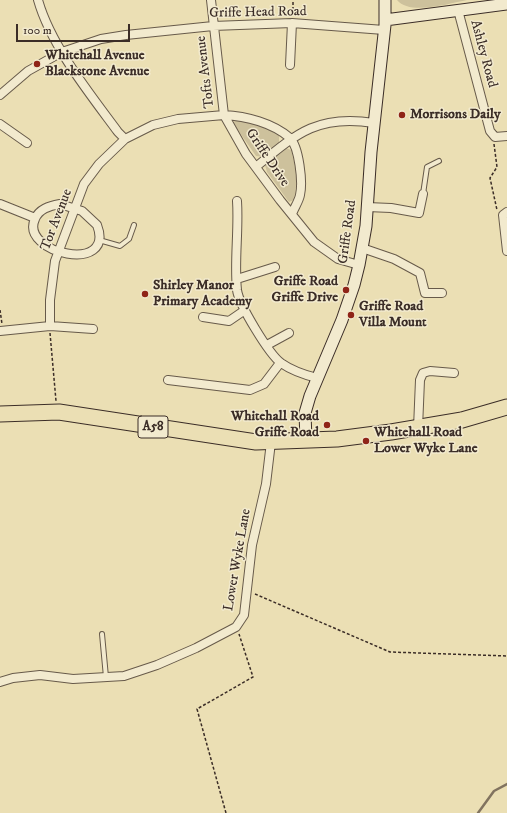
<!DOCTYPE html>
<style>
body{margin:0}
#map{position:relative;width:507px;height:813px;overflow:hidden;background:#ebdfb4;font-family:"IM FELL DW Pica",serif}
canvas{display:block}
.scale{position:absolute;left:16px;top:24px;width:114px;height:18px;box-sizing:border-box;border:2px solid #3b2d27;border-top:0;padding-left:5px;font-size:12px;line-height:14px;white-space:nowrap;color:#3b2d27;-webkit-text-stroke:3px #f2eace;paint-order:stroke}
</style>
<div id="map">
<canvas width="507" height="813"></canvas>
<div class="scale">100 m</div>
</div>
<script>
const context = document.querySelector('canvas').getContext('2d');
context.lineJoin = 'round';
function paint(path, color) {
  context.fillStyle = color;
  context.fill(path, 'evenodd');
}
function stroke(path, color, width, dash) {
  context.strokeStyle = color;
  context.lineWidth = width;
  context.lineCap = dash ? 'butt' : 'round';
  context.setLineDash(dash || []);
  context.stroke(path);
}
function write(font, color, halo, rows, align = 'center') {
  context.font = font + ' "IM FELL DW Pica",serif';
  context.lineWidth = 3;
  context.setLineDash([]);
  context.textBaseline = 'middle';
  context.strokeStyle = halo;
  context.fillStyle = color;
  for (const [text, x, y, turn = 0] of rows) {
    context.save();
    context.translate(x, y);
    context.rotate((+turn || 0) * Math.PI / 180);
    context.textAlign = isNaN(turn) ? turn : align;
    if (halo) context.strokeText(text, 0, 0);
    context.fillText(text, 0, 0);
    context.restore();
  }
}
paint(new Path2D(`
 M397 0H467C450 3 410 16 397 0Z
 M237 118 264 126 279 136V143L264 157 256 156 233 123Z
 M286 148 291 150C296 168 298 182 294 200L289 202 267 172 265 165Z`), '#cdc19c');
stroke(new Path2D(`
 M478 813 494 791 507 784`), '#81735f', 2.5);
const lane = new Path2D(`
 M423 194 427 167 439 161
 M99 240 120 246 129 239 134 225
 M102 634 106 677`);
const street = new Path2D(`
 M38 0C51 46 90 94 118 132L125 139
 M211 0 224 115C246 116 273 123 290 138 299 147 303 182 300 195 299 201 294 208 292 214
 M458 10 490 131 495 137 507 136
 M290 65 292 23
 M0 95 28 71 62 52 101 39 126 35 213 26 292 23 384 30
 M0 124 27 143
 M257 166C297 133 319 114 374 123
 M237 201C239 230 234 262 237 290 239 305 269 354 281 363 291 370 305 375 317 378
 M0 204 35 218
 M60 204 82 211 97 225C116 275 19 253 35 219 39 209 49 206 60 204Z
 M367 207 391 208 419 213 423 194
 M507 212 503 215 507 251
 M362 248 394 259 420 273 425 293H442
 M237 279 275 267
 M203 317 229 321 245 310
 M50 326V300L55 261 84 184 99 164 125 139 153 125 178 119 224 115 246 154 280 200 314 242 338 259 359 265
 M0 331 50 326 93 329
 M267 345 289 333
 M168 380 250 390 264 384 280 363
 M418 428 420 380 423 373 430 371 454 373
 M0 682 13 678 40 675 73 679 124 676 157 665 196 648 236 627 244 615 252 545 266 484 271 442`);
const secondary = new Path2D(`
 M385 20 507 4
 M306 440 305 413 310 396 342 320 354 285 359 265 366 226 371 152 385 25V0`);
const highway = new Path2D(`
 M0 414 59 412 256 442 337 439 391 432 462 420 507 407`);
stroke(lane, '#675a4a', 6);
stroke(street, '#675a4a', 10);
stroke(secondary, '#3b2d27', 13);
stroke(highway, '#3b2d27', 17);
stroke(new Path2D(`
 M293 15V0
 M494 144 497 167 490 178 497 210
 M0 310 2 324
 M50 333 56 401
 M255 594 390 652 507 656
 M226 813 197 709 253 677 239 634`), '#3b2d27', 1.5, [3, 2]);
stroke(lane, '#f2eace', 4);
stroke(street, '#f2eace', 8);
stroke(secondary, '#f2eace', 11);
stroke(highway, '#ebdfb4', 15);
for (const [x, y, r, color] of [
 [37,64,4,"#8f2418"],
 [402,115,4,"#8f2418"],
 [346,290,4,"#8f2418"],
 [145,294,4,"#8f2418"],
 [351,315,4,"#8f2418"],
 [327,425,4,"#8f2418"],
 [366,441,4,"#8f2418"]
]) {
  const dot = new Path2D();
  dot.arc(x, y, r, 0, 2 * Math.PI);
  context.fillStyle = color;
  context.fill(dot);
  stroke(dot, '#f2eace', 1.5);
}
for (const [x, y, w] of [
 [153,427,30]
]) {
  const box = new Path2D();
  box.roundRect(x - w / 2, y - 11, w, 22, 3);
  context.fillStyle = '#f2eace';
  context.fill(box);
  stroke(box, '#3b2d27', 1);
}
write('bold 13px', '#3b2d27', null, [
 ["A58",153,427]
]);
write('14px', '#3b2d27', '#f2eace', [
 ["Griffe Head Road",258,13,-1],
 ["Ashley Road",483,54,75],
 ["Tofts Avenue",206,72,-97],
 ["Griffe Drive",267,158,56],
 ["Tor Avenue",57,220,-69],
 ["Griffe Road",348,232,-82],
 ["Lower Wyke Lane",238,560,-80]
]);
write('bold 14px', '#3b2d27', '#f2eace', [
 ["Whitehall Avenue",45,56],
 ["Blackstone Avenue",45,72],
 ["Morrisons Daily",410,115],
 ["Griffe Road",338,282,"right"],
 ["Griffe Drive",338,298,"right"],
 ["Shirley Manor",153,286],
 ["Primary Academy",153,302],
 ["Griffe Road",359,307],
 ["Villa Mount",359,323],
 ["Whitehall Road",319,417,"right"],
 ["Griffe Road",319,433,"right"],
 ["Whitehall Road",374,433],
 ["Lower Wyke Lane",374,449]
], 'left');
</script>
